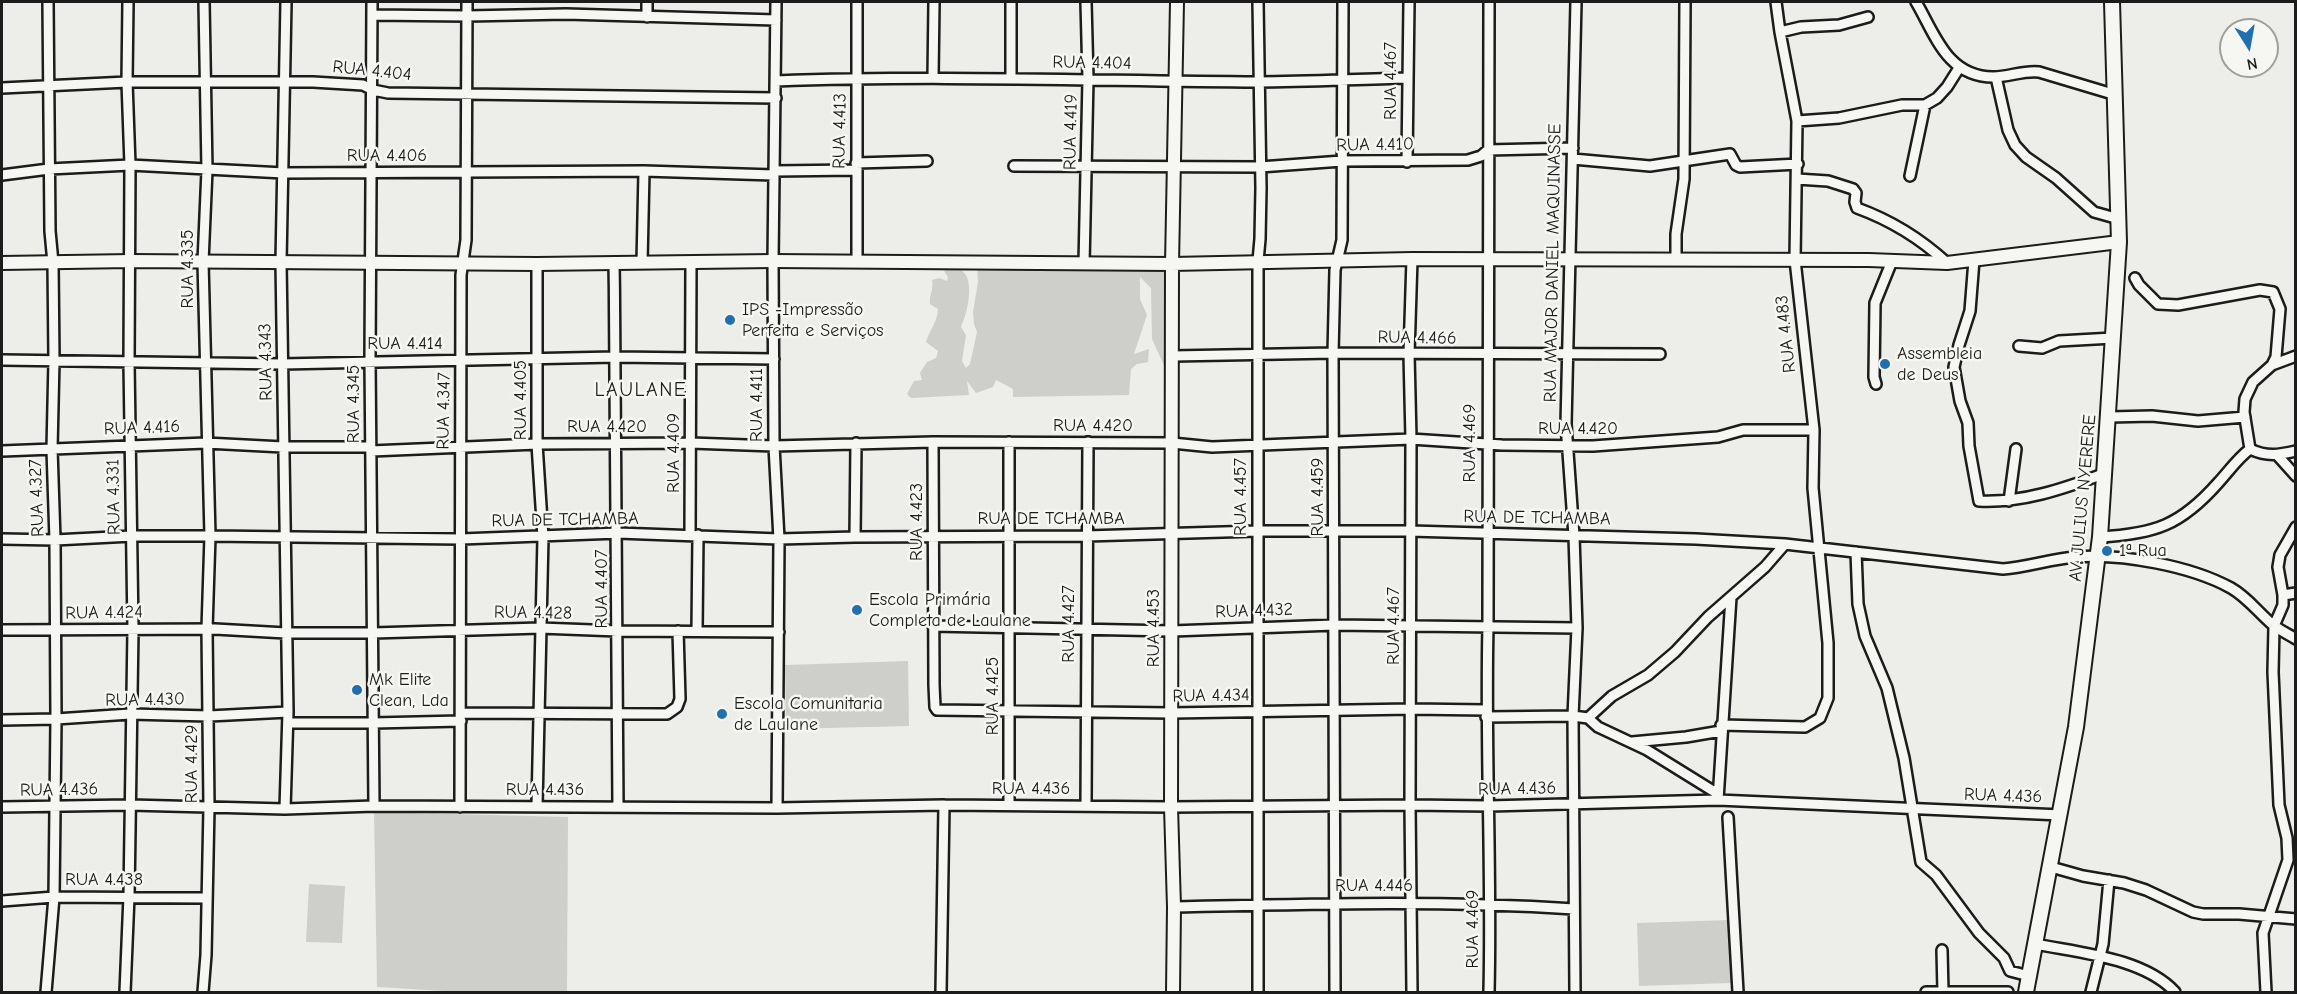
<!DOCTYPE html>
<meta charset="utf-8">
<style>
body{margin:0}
#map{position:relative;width:2297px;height:994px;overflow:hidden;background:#edede9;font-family:"Comic Neue",sans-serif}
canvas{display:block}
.frame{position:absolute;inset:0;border:3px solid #1c1c1c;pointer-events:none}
.north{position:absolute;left:2219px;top:18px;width:60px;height:60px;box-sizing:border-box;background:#f6f6f2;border:2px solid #9f9f9c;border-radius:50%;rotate:169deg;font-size:16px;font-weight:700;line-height:24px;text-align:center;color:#1c1c1c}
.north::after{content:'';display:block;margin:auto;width:21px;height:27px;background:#1f6fb2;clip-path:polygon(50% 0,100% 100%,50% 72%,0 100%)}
</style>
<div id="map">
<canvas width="2297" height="994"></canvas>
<div class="frame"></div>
<div class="north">N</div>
</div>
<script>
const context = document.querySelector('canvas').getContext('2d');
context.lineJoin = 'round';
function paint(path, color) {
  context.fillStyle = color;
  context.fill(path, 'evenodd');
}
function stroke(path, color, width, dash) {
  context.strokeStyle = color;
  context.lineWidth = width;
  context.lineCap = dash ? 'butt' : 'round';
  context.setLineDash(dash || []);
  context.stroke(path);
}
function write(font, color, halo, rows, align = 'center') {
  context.font = font + ' "Comic Neue",sans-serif';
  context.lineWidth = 5;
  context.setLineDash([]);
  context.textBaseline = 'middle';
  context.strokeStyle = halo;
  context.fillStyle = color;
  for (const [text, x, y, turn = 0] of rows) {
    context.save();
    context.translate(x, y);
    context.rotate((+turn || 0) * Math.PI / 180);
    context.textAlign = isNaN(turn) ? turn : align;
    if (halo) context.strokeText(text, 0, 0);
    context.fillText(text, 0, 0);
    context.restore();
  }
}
paint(new Path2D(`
 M951 267C954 268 958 268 961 270 976 279 967 314 961 327L966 335 962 361 966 368 970 364 977 332 974 324 973 312 978 282 977 267H1172L1170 368 1166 370 1152 339 1151 288 1140 277V299L1147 315 1134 354 1149 349 1148 362 1137 364 1131 369 1129 395 1013 397V389L996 380 993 387 976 393 967 381 969 395 911 398 907 394 914 381 922 380 920 373 927 362 936 358 938 351 926 342C930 329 937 323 938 309L930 304C929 295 934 289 932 280L939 278 947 281 948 277 944 271Z
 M908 661 909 726 786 729 785 665Z
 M374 812 568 817 567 992H461L377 987Z
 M309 884 345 886 342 943 306 942Z
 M1729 920 1731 983 1639 986 1637 923Z`), '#cececb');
const minor = new Path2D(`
 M372 2 370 361 374 806
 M776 2 773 261 774 446 779 539 777 808
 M857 2V261
 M1258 2 1261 188 1260 239 1258 261V992
 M1489 2 1488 626C1485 748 1492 870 1489 992
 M1916 2C1935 34 1947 77 1993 77 2009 77 2024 70 2039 72L2116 95
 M372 15 467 16 566 14 776 20
 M647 17V2
 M1780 32 1801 27 1839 25 1868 17
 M1996 77 2008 130 2015 145 2026 157 2056 178 2094 212 2119 219
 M933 78 934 2
 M1011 78V2
 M776 81C937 75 1097 81 1258 82 1308 82 1357 79 1407 78
 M2 88 127 82H313L363 85 373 90 388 93 776 98
 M1797 121 1839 118 1902 105H1925L1937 98 1947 87 1959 68
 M1573 159 1650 166 1730 154 1736 165 1740 167 1798 164
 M1407 162 1409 2
 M856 163 927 161
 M1014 166 1260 167 1342 161 1468 160 1481 156 1488 150 1573 148
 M774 171 856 170
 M2 175 49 169 130 165 284 173 644 171 774 175
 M1910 176 1925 105
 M1797 179 1828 181 1853 189 1856 193 1855 202 1857 208C1890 220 1921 239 1947 263
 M1412 259 1409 354 1411 439 1410 805 1412 992
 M1676 260V234L1684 179 1685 2
 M1974 260 1970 311 1959 345 1954 367 1960 401 1968 423 1969 446 1979 501C2022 503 2063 489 2103 474
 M614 263C617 444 617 625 618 807
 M642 263 644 171
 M537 264V444L543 537 537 806
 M1084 264 1088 79 1086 2
 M2135 278 2139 285 2158 304 2178 305 2260 290 2273 292 2280 309 2276 357 2272 365 2253 382 2245 399 2244 412 2250 449
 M2019 346 2042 348 2059 341 2113 338
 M1173 356 1333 353 1660 354
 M2 360 282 364 615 357 774 359
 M2272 365 2296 356
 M1876 384 1874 377 1875 303 1892 261
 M2109 417 2152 416 2198 421 2245 417
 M933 442 934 685 935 707 937 710 1171 713 1411 709 1486 710
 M2 451 206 443 283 447H371
 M371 451 537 444 691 443 774 446 933 442 1172 443 1212 447 1411 439 1502 445 1593 446 1718 437 1743 430H1814
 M2278 456 2296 476
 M2009 501 2016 449
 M690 535 691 262
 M855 537 856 443
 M2100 537C2155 534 2181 525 2218 483 2229 471 2237 459 2250 449 2267 457 2278 455 2296 451
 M2 539 55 540 132 536H210L461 539 618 533 779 539 855 537 1086 536 1257 531H1410L1696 539 1785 544 2003 569C2028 567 2051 559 2075 557 2121 553 2191 566 2231 588 2247 597 2258 612 2272 624 2279 630 2288 634 2296 639
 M1856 552 1858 604 1865 636 1887 688 1904 758 1921 862 1936 875 1979 933 2004 958 2010 971 2029 976
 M2283 595 2296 593
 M933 626 1172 631 1334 625 1577 628
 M2 630 215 629 286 633H373L540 628 618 631 779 632
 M697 631 698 535
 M461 713 667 714 677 707 680 699 678 631
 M1486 717 1573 716 1588 718 1612 696 1648 675 1675 652 1708 617 1765 567 1785 544
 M1588 718 1598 727 1647 750 1718 794
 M2 720 56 719 130 714 209 716 288 712
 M288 723H373L461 721
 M1721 725 1805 727 1820 718 1828 698V643L1813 488 1814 430 1795 260 1797 121 1780 32 1776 2
 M1632 742 1686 737 1721 731
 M1718 800 1731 597
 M1009 805V442
 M1086 805 1088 442
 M2 807 130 805 285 809 374 806 777 808 944 805 1171 807 1410 805 1489 806 1718 800 2061 815
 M460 807 461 275 466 240 467 2
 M285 809 288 712 281 262 286 2
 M1728 817 1738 992
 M2051 867 2083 876 2124 883 2146 890 2193 912 2203 914H2239L2296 919
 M2 901 54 897 206 898
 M1174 907C1308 904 1441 900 1574 909
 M2036 944C2080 953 2144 958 2175 992
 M1942 950 1943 992
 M46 992 54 897 56 719 55 540 52 449 54 360 53 263 50 231 48 2
 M125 992 129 896 133 629 129 363 130 165 127 82 128 2
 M203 992 206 955 209 807 207 629 210 536 203 262 207 170 204 2
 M941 992 944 805
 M1335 992 1333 353 1335 270 1342 240 1343 2
 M1575 992 1573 716 1577 628 1574 536 1566 424 1576 2
 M1926 992H2008
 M2091 992 2103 944 2109 880
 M2266 992 2263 933 2288 860 2287 838 2279 805 2273 672 2274 626 2283 605V595L2278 567 2280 555 2296 527`);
const tertiary = new Path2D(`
 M2 263 131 261 537 264 773 261 1172 264 1412 259 1869 260 1947 263 2119 242
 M1173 992 1174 907 1171 807 1172 264 1177 2`);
const secondary = new Path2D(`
 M2026 992 2076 727 2100 537 2119 242 2112 2`);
stroke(minor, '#1c1c1c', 14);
stroke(tertiary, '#1c1c1c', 16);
stroke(secondary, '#1c1c1c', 18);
stroke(minor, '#f6f6f2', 9);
stroke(tertiary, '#f6f6f2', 12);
stroke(secondary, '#f6f6f2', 14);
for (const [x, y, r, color] of [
 [730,320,6,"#1f6fb2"],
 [1885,364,6,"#1f6fb2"],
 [2107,551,6,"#1f6fb2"],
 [857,610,6,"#1f6fb2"],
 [357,690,6,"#1f6fb2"],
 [722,714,6,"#1f6fb2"]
]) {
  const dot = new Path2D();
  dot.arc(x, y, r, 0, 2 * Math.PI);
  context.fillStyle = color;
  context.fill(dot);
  stroke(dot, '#f6f6f2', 2);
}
write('18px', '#1c1c1c', '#f6f6f2', [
 ["RUA 4.404",1092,63,1],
 ["RUA 4.404",372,71,6],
 ["RUA 4.467",1391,81,-90],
 ["RUA 4.413",840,131,-89],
 ["RUA 4.419",1071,132,-89],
 ["RUA 4.410",1375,145,-1],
 ["RUA 4.406",387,156],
 ["RUA MAJOR DANIEL MAQUINASSE",1553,263,-89],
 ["RUA 4.335",188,269,-90],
 ["RUA 4.483",1786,334,-96],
 ["RUA 4.466",1417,338,1],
 ["RUA 4.414",405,344],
 ["RUA 4.343",266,362,-91],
 ["RUA 4.405",521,400,-90],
 ["RUA 4.345",354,404,-90],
 ["RUA 4.411",757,405,-90],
 ["RUA 4.347",444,411,-89],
 ["RUA 4.420",1093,426],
 ["RUA 4.420",607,427],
 ["RUA 4.416",142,428,-2],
 ["RUA 4.420",1578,429],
 ["RUA 4.469",1470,443,-90],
 ["RUA 4.409",674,453,-90],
 ["RUA 4.331",114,497,-91],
 ["RUA 4.457",1241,497,-90],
 ["RUA 4.459",1318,497,-90],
 ["RUA 4.327",37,498,-92],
 ["AV. JULIUS NYERERE",2083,498,-85],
 ["RUA DE TCHAMBA",1537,518,1],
 ["RUA DE TCHAMBA",1051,519],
 ["RUA DE TCHAMBA",565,520,-1],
 ["RUA 4.423",917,522,-90],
 ["RUA 4.407",602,589,-90],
 ["RUA 4.432",1254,611,-2],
 ["RUA 4.424",104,613,-1],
 ["RUA 4.428",533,613,1],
 ["RUA 4.427",1069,624,-90],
 ["RUA 4.467",1394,626,-90],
 ["RUA 4.453",1154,628,-90],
 ["RUA 4.425",993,696,-90],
 ["RUA 4.434",1211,696,-1],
 ["RUA 4.430",145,700,-1],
 ["RUA 4.429",192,764,-90],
 ["RUA 4.436",1031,789],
 ["RUA 4.436",1517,789,-1],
 ["RUA 4.436",59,790,-1],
 ["RUA 4.436",545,790],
 ["RUA 4.436",2003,796,2],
 ["RUA 4.438",104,880],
 ["RUA 4.446",1374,886],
 ["RUA 4.469",1473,929,-90]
]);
write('18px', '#1c1c1c', '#f6f6f2', [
 ["IPS -Impressão",742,310],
 ["Perfeita e Serviços",742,331],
 ["Assembleia",1897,354],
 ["de Deus",1897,375],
 ["1ª Rua",2119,551],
 ["Escola Primária",869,600],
 ["Completa de Laulane",869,621],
 ["Mk Elite",369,680],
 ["Clean, Lda",369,701],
 ["Escola Comunitaria",734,704],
 ["de Laulane",734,725]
], 'left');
context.letterSpacing = '1.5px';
write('20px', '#1c1c1c', '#f6f6f2', [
 ["LAULANE",641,390]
]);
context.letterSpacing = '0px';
</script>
